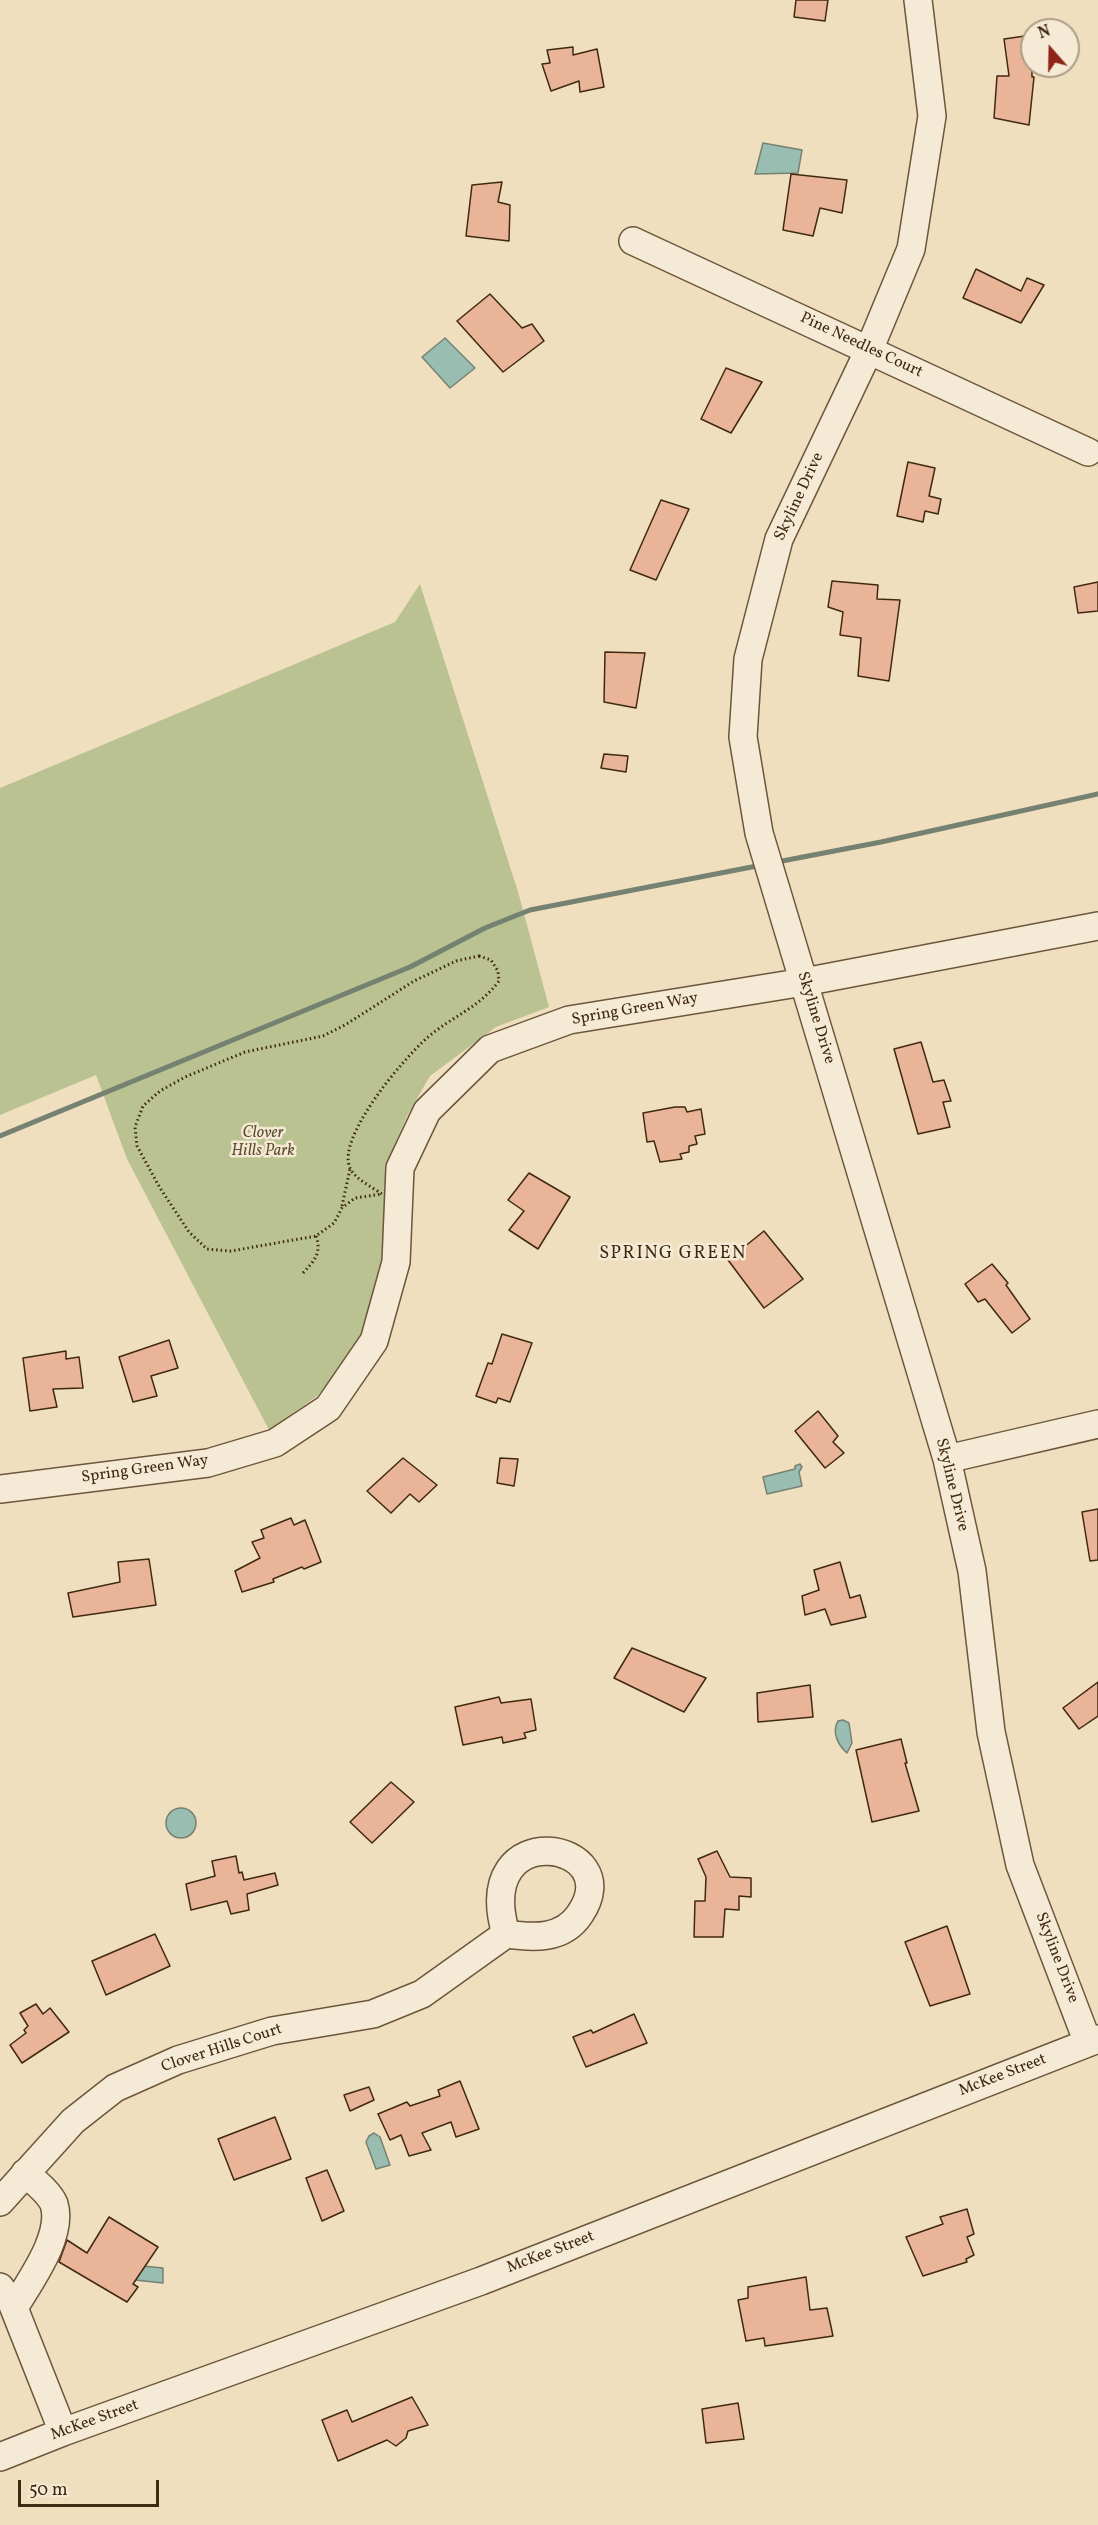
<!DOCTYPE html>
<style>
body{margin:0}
#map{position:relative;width:1098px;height:2525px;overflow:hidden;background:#f0dfbf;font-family:Vollkorn,serif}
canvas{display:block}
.north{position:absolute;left:1020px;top:18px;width:60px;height:60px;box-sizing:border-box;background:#f5ead5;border:2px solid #ad9d87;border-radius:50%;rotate:340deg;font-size:16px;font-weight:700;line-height:24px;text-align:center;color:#402911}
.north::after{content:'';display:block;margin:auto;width:21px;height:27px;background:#8f2418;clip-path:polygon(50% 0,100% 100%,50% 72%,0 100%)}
.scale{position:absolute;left:18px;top:2480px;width:141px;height:27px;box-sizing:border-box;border:3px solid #402911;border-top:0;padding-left:8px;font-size:18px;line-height:21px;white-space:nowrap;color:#402911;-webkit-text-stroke:4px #f5ead5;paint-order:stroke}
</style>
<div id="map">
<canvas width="1098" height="2525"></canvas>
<div class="north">N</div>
<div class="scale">50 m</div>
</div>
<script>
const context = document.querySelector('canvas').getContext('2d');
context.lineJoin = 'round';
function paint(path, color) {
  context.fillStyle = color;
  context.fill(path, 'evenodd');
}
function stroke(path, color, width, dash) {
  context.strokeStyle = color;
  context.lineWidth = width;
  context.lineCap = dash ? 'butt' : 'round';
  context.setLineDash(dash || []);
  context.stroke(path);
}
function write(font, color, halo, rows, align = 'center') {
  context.font = font + ' Vollkorn,serif';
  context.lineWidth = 5;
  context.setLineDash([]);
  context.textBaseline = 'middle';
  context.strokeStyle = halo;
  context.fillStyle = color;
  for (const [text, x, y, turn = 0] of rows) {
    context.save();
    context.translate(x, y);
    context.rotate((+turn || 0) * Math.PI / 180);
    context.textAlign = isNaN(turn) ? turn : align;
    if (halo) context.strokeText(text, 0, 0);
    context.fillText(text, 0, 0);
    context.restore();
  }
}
paint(new Path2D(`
 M420 584 519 895 549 1007 496 1027 430 1076 407 1116 394 1146 386 1176 382 1265 367 1323 359 1341 329 1383 317 1396 269 1430 127 1159 96 1075 0 1115V788L395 622Z`), '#bac292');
const water = new Path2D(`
 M763 143 802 150 798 173 755 174Z
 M445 338 475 368 450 388 422 357Z
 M800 1464 802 1467 799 1472 802 1486 767 1494 763 1477 795 1469V1466Z
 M843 1720 849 1723 852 1743 847 1753C839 1746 831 1733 838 1721Z
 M166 1823a15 15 0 1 1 30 0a15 15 0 1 1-30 0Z
 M374 2133 380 2137 390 2165 376 2169 366 2142 369 2136Z
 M143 2266 163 2268V2283L135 2280Z`);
paint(water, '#9abdb1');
stroke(water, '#768271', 1.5);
stroke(new Path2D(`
 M777 862 881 842 1098 794
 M0 1136 410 967 485 928 530 910 762 865`), '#768271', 5);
const building = new Path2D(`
 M796 0H828L825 21 794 17Z
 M1032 35V77H1034L1029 125 994 118 997 76H1009L1004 39Z
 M573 47V55L597 49 604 87 580 92 579 81 551 91 542 64 550 63 547 50Z
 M791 174 847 180 842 213 820 208 813 236 783 230Z
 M502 182 498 202 510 205 509 241 466 236 472 185Z
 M976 269 1021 291 1027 278 1044 285 1021 323 963 298Z
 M490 294 522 328 532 324 544 341 503 372 457 321Z
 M726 368 762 382 731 433 701 419Z
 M908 462 935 468 929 496 941 499 938 514 925 511 923 522 897 516Z
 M661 500 689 509 656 580 630 570Z
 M832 581 878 585 877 599 900 600 889 681 858 676 861 638 840 635 843 612 828 607Z
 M1098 582V611L1078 613 1074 587Z
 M605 652 645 653 636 708 604 702Z
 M604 754 628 756 626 772 601 768Z
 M921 1042 933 1082 944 1080 951 1101 943 1102 950 1127 918 1134 894 1049Z
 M675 1107H685L687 1112 701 1109 705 1134 695 1136 697 1144 689 1146V1152L680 1154 682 1159 660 1162 654 1141 647 1142 643 1113Z
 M529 1173 570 1197 538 1249 509 1230 524 1211 508 1200Z
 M764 1231 803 1279 764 1308 728 1260Z
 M992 1264 1008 1283 1006 1285 1030 1319 1012 1333 985 1299 978 1302 965 1284Z
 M502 1334 532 1343 510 1402 498 1398 496 1403 476 1396 488 1363 492 1364Z
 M169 1340 178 1368 151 1376 157 1396 133 1402 119 1357Z
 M66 1351V1359L79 1357 83 1388 53 1389 57 1407 30 1411 23 1358Z
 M818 1411 838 1436 833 1442 844 1453 825 1468 795 1431Z
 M403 1458 437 1485 419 1502 410 1494 391 1513 367 1491Z
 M500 1458 518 1459 514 1486 497 1483Z
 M1098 1509V1560L1090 1561 1082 1512Z
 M291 1518 294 1525 305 1520 321 1562 304 1569 302 1567 273 1579 274 1582 242 1592 235 1571 260 1558 252 1542 264 1538 261 1530Z
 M149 1559 156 1605 73 1617 68 1593 120 1582 118 1562Z
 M840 1562 850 1598 860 1595 866 1617 831 1625 825 1609 805 1615 802 1596 819 1590 814 1570Z
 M632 1648 706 1678 684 1712 614 1678Z
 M1098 1682V1716L1079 1729 1063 1708Z
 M810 1685 813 1717 758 1722 757 1693Z
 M499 1697 501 1703 531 1699 536 1730 524 1733 526 1738 503 1743 502 1737 463 1745 455 1707Z
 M901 1739 907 1763H905L919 1811 872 1822 856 1750Z
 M391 1782 414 1802 372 1843 350 1822Z
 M717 1851 730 1877 751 1878V1897L739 1896V1910L725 1909 723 1937H694L695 1901H705L706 1877 698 1859Z
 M236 1856 239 1873 242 1872 244 1880 275 1873 278 1885 247 1894 249 1910 231 1914 227 1901 191 1910 186 1884 215 1876 212 1861Z
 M947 1926 970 1994 930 2006 905 1942Z
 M155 1934 170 1966 106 1995 92 1961Z
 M36 2004 43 2014 50 2008 69 2032 22 2063 10 2045 26 2033 24 2030 28 2026 20 2013Z
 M634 2014 647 2043 586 2067 573 2037 591 2030 593 2033Z
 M460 2081 479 2129 456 2137 451 2122 422 2133 431 2150 409 2156 401 2135 390 2140 378 2114 407 2102 410 2106 440 2096 438 2090Z
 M369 2087 374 2100 350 2111 344 2095Z
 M275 2117 291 2159 234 2180 218 2139Z
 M327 2170 344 2211 322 2221 306 2178Z
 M967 2209 974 2234 967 2237 974 2255 966 2259 967 2262 923 2276 906 2237 943 2224 940 2217Z
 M109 2217 158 2247 133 2284 138 2287 127 2302 59 2262 67 2240 87 2253Z
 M806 2277 810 2310 827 2308 833 2336 765 2346 764 2338 746 2341 738 2300 748 2298V2287Z
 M412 2397 428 2425 408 2431 406 2438 396 2446 387 2440 338 2461 322 2420 347 2410 352 2422Z
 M738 2403 744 2439 706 2443 702 2409Z`);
paint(building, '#e9b498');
stroke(building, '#402911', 1.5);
const minor = new Path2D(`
 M918 0 932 116 911 249 869 350 779 539 748 659 743 737 759 833 947 1459 972 1571 991 1732 1020 1865 1088 2043
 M633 241 1088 452
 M947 1459 1098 1424
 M0 1489 208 1463 275 1443 328 1408 374 1341 396 1262 400 1168 427 1111 490 1049 569 1020 804 982 1098 926
 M0 2202 73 2121 115 2088 178 2060 272 2031 373 2014 422 1994 506 1934C533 1938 563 1940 580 1914 630 1841 470 1813 506 1934
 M0 2287 12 2303 63 2432
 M14 2308C29 2282 64 2236 54 2204 49 2192 34 2181 25 2173
 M0 2457 63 2432 481 2281 1098 2039`);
stroke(minor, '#6c563c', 30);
stroke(new Path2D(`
 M479 956 491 960 498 971 499 981C478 1009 452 1016 427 1038 405 1057 336 1137 350 1168 355 1179 372 1187 382 1194L355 1198 342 1208 334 1223 316 1236 231 1251 207 1249 189 1232 160 1188 137 1146 135 1127 143 1106 160 1091 185 1077 245 1052 323 1036 345 1025 414 981 456 961Z
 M342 1206 350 1169
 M303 1273C314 1261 322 1253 316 1236`), '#402911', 3, [1.5, 3]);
stroke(minor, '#f5ead5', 27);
write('16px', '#402911', '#f5ead5', [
 ["Pine Needles Court",861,346,25],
 ["Skyline Drive",800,497,-65],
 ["Spring Green Way",635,1010,-10],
 ["Skyline Drive",815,1018,73],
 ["Spring Green Way",145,1470,-8],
 ["Skyline Drive",951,1485,76],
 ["Skyline Drive",1056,1958,69],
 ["Clover Hills Court",222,2049,-18],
 ["McKee Street",1003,2076,-21],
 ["McKee Street",551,2253,-21],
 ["McKee Street",95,2421,-20]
]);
write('italic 16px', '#5e4f31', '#f5ead5', [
 ["Clover",263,1134],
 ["Hills Park",263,1152]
]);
context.letterSpacing = '1.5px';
write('18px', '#402911', '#f5ead5', [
 ["SPRING GREEN",673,1255]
]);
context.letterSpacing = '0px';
</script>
